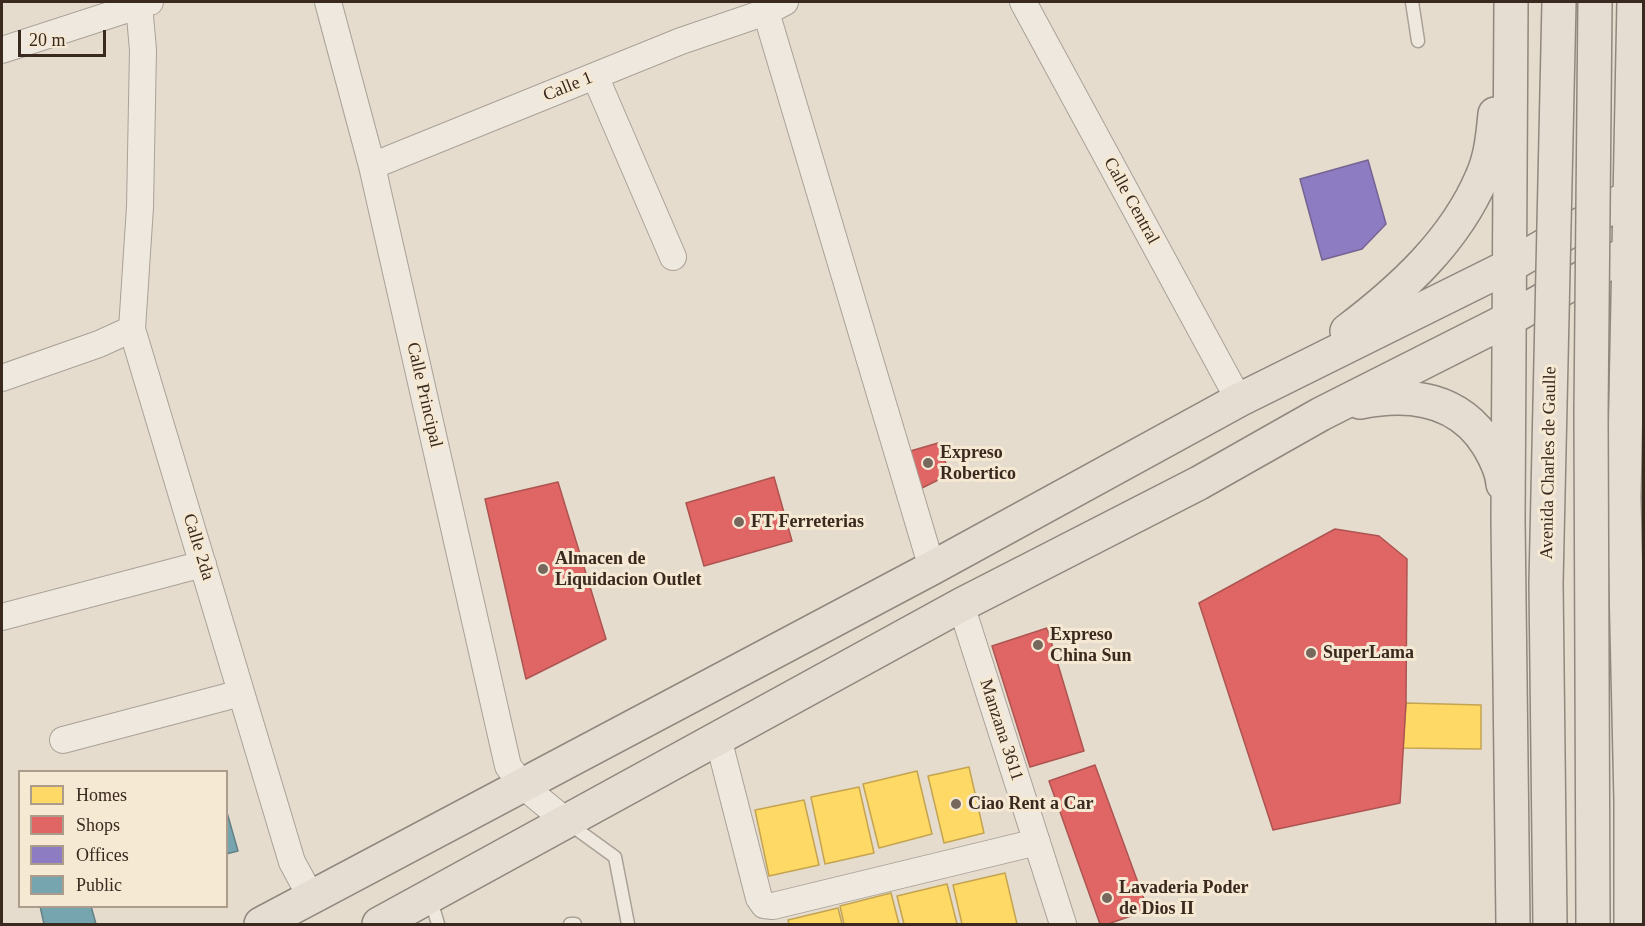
<!DOCTYPE html>
<style>
body{margin:0}
#map{position:relative;width:1645px;height:926px;overflow:hidden;background:#e5dcce;font-family:Georgia,serif}
canvas{display:block}
.frame{position:absolute;inset:0;border:3px solid #3a291e;pointer-events:none}
.legend{position:absolute;left:18px;top:770px;width:210px;height:138px;box-sizing:border-box;background:#f6e9d4;border:2px solid #ab9c8b;margin:0;padding:8px 10px;list-style:none;font-size:18px;color:#3a291e}
.legend li{display:flex;align-items:center;gap:12px;height:30px}
.legend b{width:30px;border:2px solid #ab9c8b}
.scale{position:absolute;left:18px;top:30px;width:88px;height:27px;box-sizing:border-box;border:3px solid #3a291e;border-top:0;padding-left:8px;font-size:18px;line-height:21px;white-space:nowrap;color:#3a291e;-webkit-text-stroke:4px #f6e9d4;paint-order:stroke}
</style>
<div id="map">
<canvas width="1645" height="926"></canvas>
<div class="frame"></div>
<ul class="legend">
<li><b style="height:16px;background:#ffd966"></b>Homes</li>
<li><b style="height:16px;background:#e06666"></b>Shops</li>
<li><b style="height:16px;background:#8e7cc3"></b>Offices</li>
<li><b style="height:16px;background:#76a5af"></b>Public</li>
</ul>
<div class="scale">20 m</div>
</div>
<script>
const context = document.querySelector('canvas').getContext('2d');
context.lineJoin = 'round';
function paint(path, color) {
  context.fillStyle = color;
  context.fill(path, 'evenodd');
}
function stroke(path, color, width, dash) {
  context.strokeStyle = color;
  context.lineWidth = width;
  context.lineCap = dash ? 'butt' : 'round';
  context.setLineDash(dash || []);
  context.stroke(path);
}
function write(font, color, halo, rows, align = 'center') {
  context.font = font + ' Georgia,serif';
  context.lineWidth = 6;
  context.setLineDash([]);
  context.textBaseline = 'middle';
  context.strokeStyle = halo;
  context.fillStyle = color;
  for (const [text, x, y, turn = 0] of rows) {
    context.save();
    context.translate(x, y);
    context.rotate((+turn || 0) * Math.PI / 180);
    context.textAlign = isNaN(turn) ? turn : align;
    if (halo) context.strokeText(text, 0, 0);
    context.fillText(text, 0, 0);
    context.restore();
  }
}
const homes = new Path2D(`
 M1406 703 1481 705V749L1403 748Z
 M969 767 984 833 944 843 928 776Z
 M917 771 932 834 879 848 863 784Z
 M859 787 874 853 825 864 811 797Z
 M804 800 819 865 769 876 755 810Z
 M1005 873 1017 924H962L953 885Z
 M947 884 957 924H904L897 896Z
 M891 893 899 924H844L840 906Z
 M838 908 842 924H789L788 920Z`);
paint(homes, '#ffd966');
stroke(homes, '#c4a450', 1.5);
const shops = new Path2D(`
 M938 443 950 474 916 491 907 452Z
 M774 477 792 541 704 566 686 503Z
 M558 482 606 639 526 679 485 499Z
 M1335 529 1379 536 1407 559 1406 703 1400 803 1273 830 1199 603Z
 M1047 628 1084 751 1030 767 992 646Z
 M1095 765 1148 910 1108 924H1100L1049 781Z`);
paint(shops, '#e06666');
stroke(shops, '#ae5450', 1.5);
const offices = new Path2D(`
 M1368 160 1386 224 1362 249 1322 260 1300 179Z`);
paint(offices, '#8e7cc3');
stroke(offices, '#756392', 1.5);
const public = new Path2D(`
 M226 809 238 851 226 854Z
 M40 906H91L96 924H44Z`);
paint(public, '#76a5af');
stroke(public, '#648084', 1.5);
const service = new Path2D(`
 M1412 2 1418 41
 M568 823 615 857 628 924
 M430 897 438 924
 M570 924H575`);
const minor = new Path2D(`
 M328 2 372 166 508 766 522 785 567 822
 M1023 2 1239 400
 M139 5 143 50 140 207 132 329 292 862 311 897
 M766 12 932 568
 M2 50 150 2
 M595 76 673 257
 M372 166 681 41 766 12 785 2
 M2 378 99 344 132 329
 M961 605 1063 924
 M2 617 203 564
 M718 738 759 898 764 905 773 906 1037 842
 M63 740 241 693`);
const primary = new Path2D(`
 M1511 2 1508 520 1513 924
 M1347 331C1401 290 1455 241 1482 177 1491 157 1493 135 1495 114
 M1360 402C1410 392 1459 398 1488 445 1495 457 1502 470 1503 484
 M261 924 932 568 1239 400 1511 265 1644 188
 M379 924 961 605 1199 483 1321 414 1511 318 1644 243
 M1631 924V801L1624 498 1634 2`);
stroke(service, '#aaa197', 15);
stroke(minor, '#aaa197', 28);
stroke(primary, '#90877e', 36);
stroke(service, '#eee8df', 12);
stroke(minor, '#eee8df', 26);
stroke(primary, '#e5ddd1', 33);
const primaryBridge = new Path2D(`
 M1550 924 1546 583 1559 2
 M1593 924 1591 413 1595 2`);
stroke(primaryBridge, '#90877e', 36, []);
stroke(primaryBridge, '#e5ddd1', 33);
for (const [x, y, r, color] of [
 [928,463,6,"#76685c"],
 [739,522,6,"#76685c"],
 [543,569,6,"#76685c"],
 [1038,645,6,"#76685c"],
 [1311,653,6,"#76685c"],
 [956,804,6,"#76685c"],
 [1107,898,6,"#76685c"]
]) {
  const dot = new Path2D();
  dot.arc(x, y, r, 0, 2 * Math.PI);
  context.fillStyle = color;
  context.fill(dot);
  stroke(dot, '#f6e9d4', 2);
}
write('18px', '#3a291e', '#f6e9d4', [
 ["Calle 1",568,87,-22],
 ["Calle Central",1131,201,61],
 ["Calle Principal",424,395,77],
 ["Avenida Charles de Gaulle",1549,463,-89],
 ["Calle 2da",198,547,73],
 ["Manzana 3611",1001,730,72]
]);
write('bold 18px', '#3a291e', '#f6e9d4', [
 ["Expreso",940,453],
 ["Robertico",940,474],
 ["FT Ferreterias",751,522],
 ["Almacen de",555,559],
 ["Liquidacion Outlet",555,580],
 ["Expreso",1050,635],
 ["China Sun",1050,656],
 ["SuperLama",1323,653],
 ["Ciao Rent a Car",968,804],
 ["Lavaderia Poder",1119,888],
 ["de Dios II",1119,909]
], 'left');
</script>
